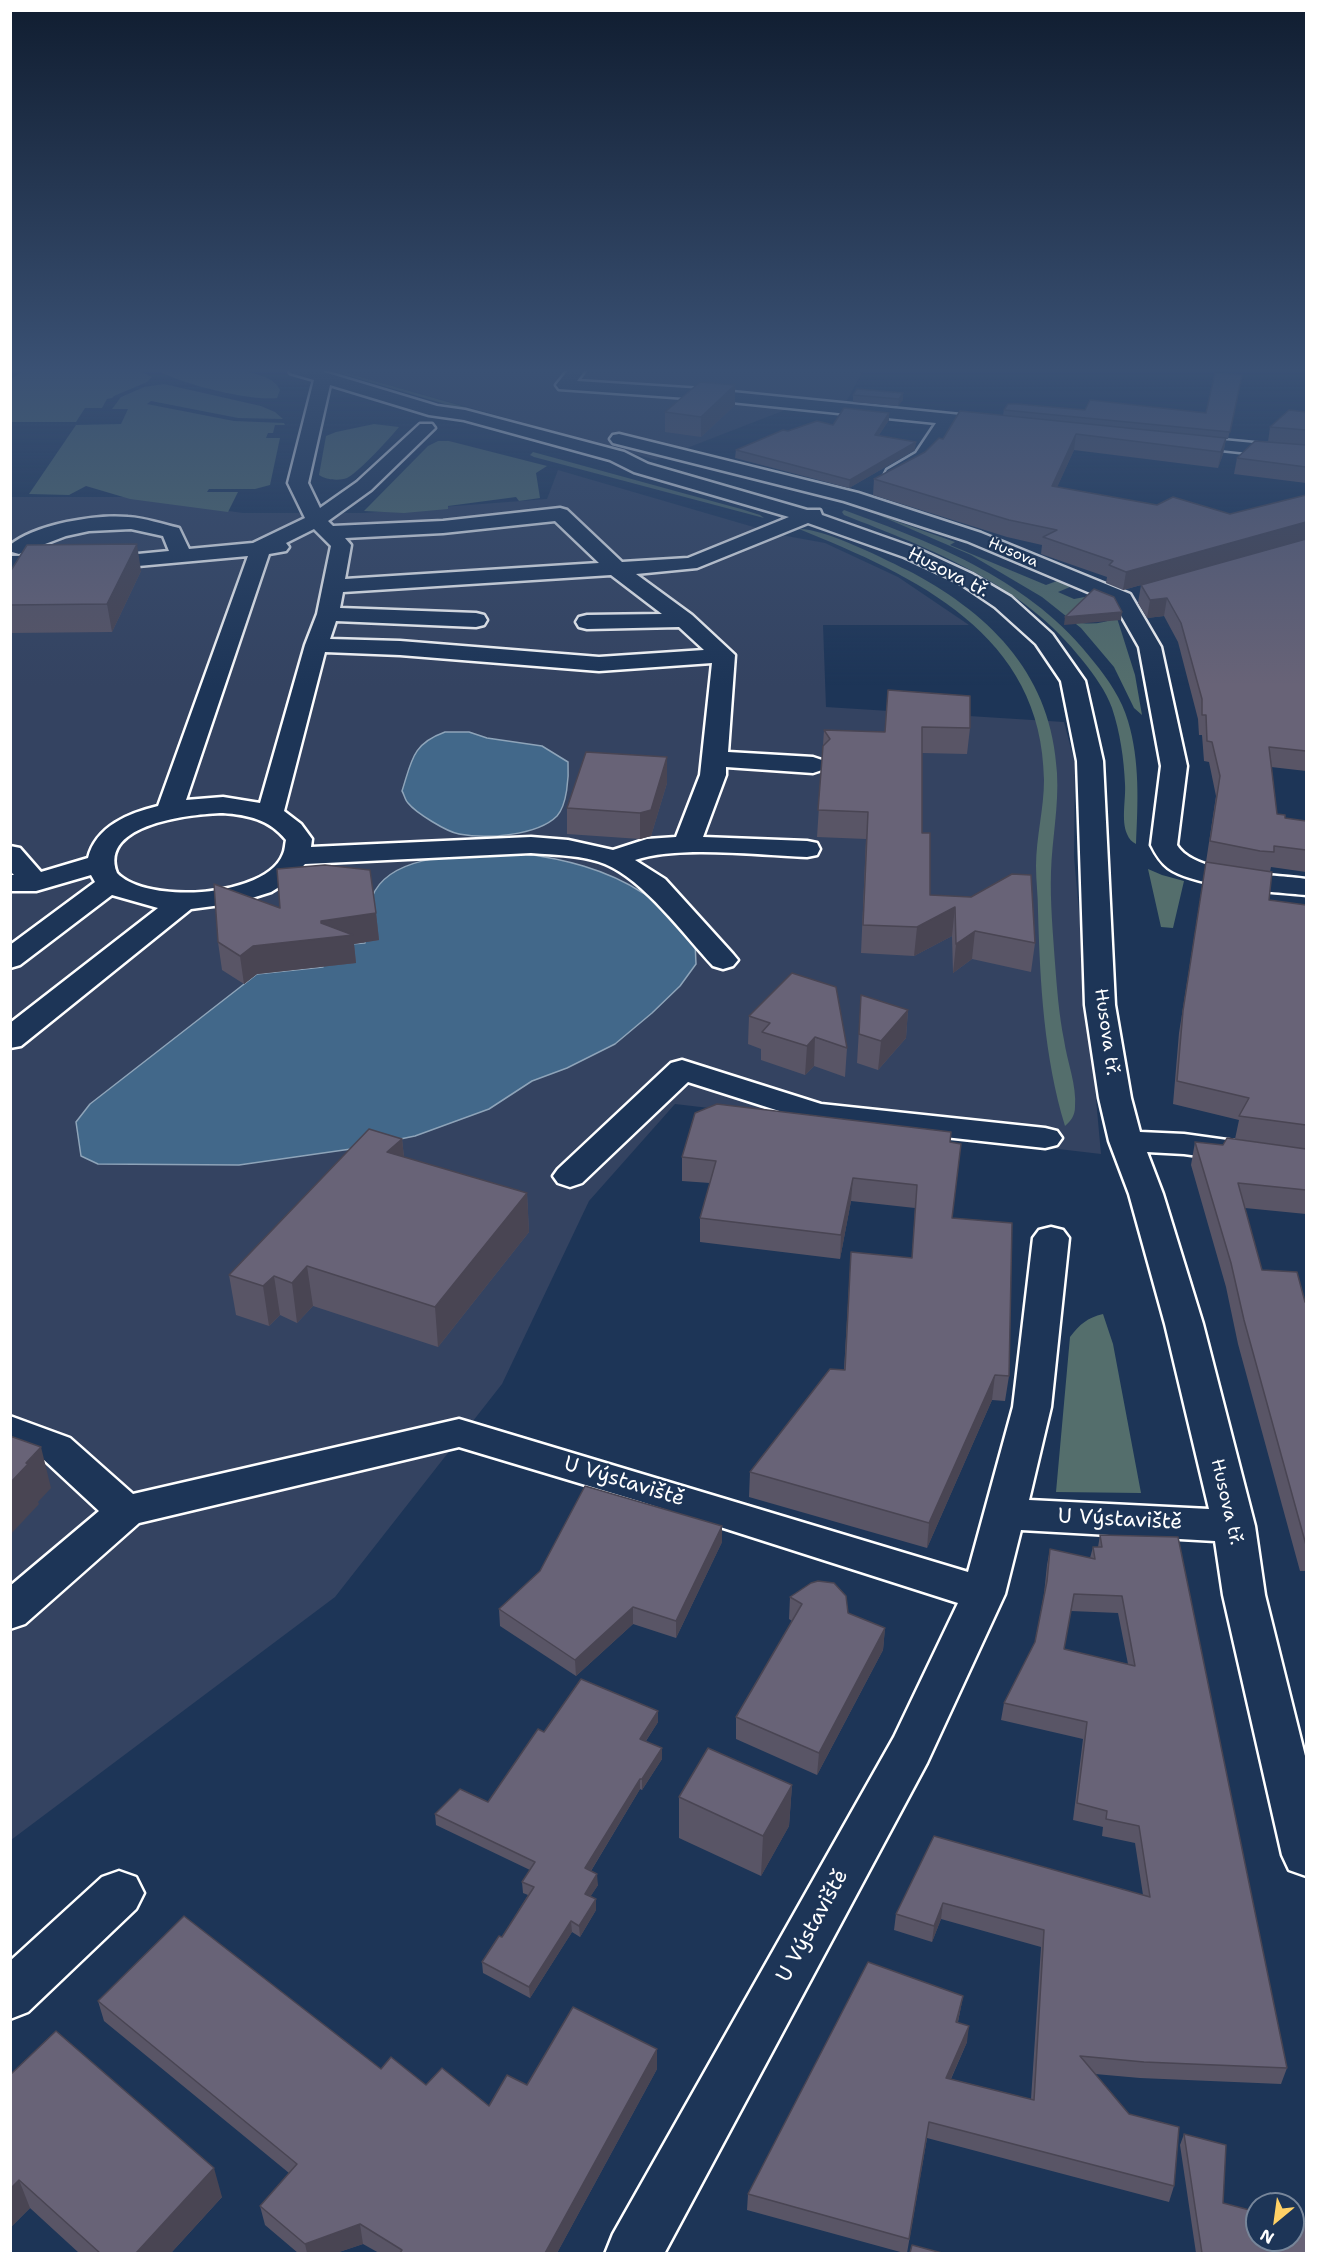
<!DOCTYPE html>
<meta charset="utf-8">
<style>
body{margin:0}
#map{position:relative;width:1317px;height:2264px;overflow:hidden;background:#1d3557;font-family:"Shantell Sans",sans-serif}
canvas{display:block}
.frame{position:absolute;inset:0;border:12px solid #fff;pointer-events:none}
.north{position:absolute;left:1245px;top:2192px;width:60px;height:60px;box-sizing:border-box;background:#1d3557;border:2px solid #77869a;border-radius:50%;rotate:209deg;font-size:16px;font-weight:700;line-height:24px;text-align:center;color:#fff}
.north::after{content:'';display:block;margin:auto;width:21px;height:27px;background:#ffd166;clip-path:polygon(50% 0,100% 100%,50% 72%,0 100%)}
</style>
<div id="map">
<canvas width="1317" height="2264"></canvas>
<div class="frame"></div>
<div class="north">N</div>
</div>
<script>
const context = document.querySelector('canvas').getContext('2d');
context.lineJoin = 'round';
function paint(path, color) {
  context.fillStyle = color;
  context.fill(path, 'evenodd');
}
function stroke(path, color, width, dash) {
  context.strokeStyle = color;
  context.lineWidth = width;
  context.lineCap = dash ? 'butt' : 'round';
  context.setLineDash(dash || []);
  context.stroke(path);
}
function write(font, color, halo, rows, align = 'center') {
  context.font = font + ' "Shantell Sans",sans-serif';
  context.lineWidth = 4.5;
  context.setLineDash([]);
  context.textBaseline = 'middle';
  context.strokeStyle = halo;
  context.fillStyle = color;
  for (const [text, x, y, turn = 0] of rows) {
    context.save();
    context.translate(x, y);
    context.rotate((+turn || 0) * Math.PI / 180);
    context.textAlign = isNaN(turn) ? turn : align;
    if (halo) context.strokeText(text, 0, 0);
    context.fillText(text, 0, 0);
    context.restore();
  }
}
paint(new Path2D(`
 M332 369H864L845 404 811 400 656 460Z
 M558 470 781 535 825 543 898 577 969 625H823L826 707 1064 722 1075 763 1074 857 1101 1154 675 1104 589 1201 502 1384 335 1597 11 1840V497H128L243 513H363L547 499Z`), '#344361');
paint(new Path2D(`
 M26 369H136L152 377 147 382 114 396 112 398 107 399 102 408H85L76 422H11V379Z
 M155 369C181 369 269 362 280 390L277 398C248 401 180 384 155 369Z
 M325 369H333L514 421 510 423Z
 M164 384 261 406 275 412 283 419 238 418 151 401 147 404 234 421 284 423 285 425H275L273 433H268L266 438H280L270 485 255 489H209L207 492H238L228 512 130 499 86 486 69 495 29 494 76 425 121 424 128 409H112L121 397 144 387Z
 M374 424 399 427C392 436 357 474 347 478 339 481 326 480 319 475L326 436 336 432Z
 M438 441H449L547 466 536 473 540 498 519 501 516 497 448 506V509L404 513 364 511 428 446Z
 M533 452 741 509 760 515 764 518 534 457 530 455Z
 M844 510C937 544 1032 581 1094 662 1108 679 1122 700 1128 721 1140 761 1138 803 1136 844 1132 842 1129 839 1127 834 1121 820 1126 799 1125 784 1124 759 1120 732 1112 708 1106 691 1094 675 1083 661 1024 584 931 549 844 515L842 512Z
 M876 514 955 542 950 545 1046 585 1057 581 1070 587 1058 592 1074 599 1090 596 1074 621C1089 626 1103 623 1117 618L1135 675 1142 715 1134 708 1114 667 1081 628 1042 597 971 555Z
 M799 529C827 529 886 560 913 573 994 617 1052 677 1057 773 1059 806 1052 839 1051 872 1050 902 1053 933 1055 963 1057 989 1059 1015 1064 1040 1067 1061 1077 1086 1075 1107 1075 1115 1071 1121 1065 1126 1044 1057 1040 983 1038 911 1038 896 1036 881 1036 866 1036 837 1044 809 1044 780 1043 634 915 576 799 529Z
 M1148 869 1162 875 1184 881 1173 928 1161 927Z
 M1103 1314 1113 1344 1141 1493 1056 1492 1070 1337C1080 1324 1087 1318 1103 1314Z`), '#546e6c');
const water = new Path2D(`
 M445 732H469L487 738 542 746 568 762C569 777 567 805 557 816 537 836 486 839 459 834 447 832 416 813 408 803 405 800 404 794 402 791 412 760 412 744 445 732Z
 M520 853C564 859 606 869 643 893 662 906 679 925 695 941L696 964 680 986 652 1013 615 1044 567 1068 532 1081 489 1109 415 1136 351 1149 239 1165 98 1164 81 1156 76 1122 90 1104 257 974 323 967 321 946 365 943C366 930 367 910 372 897 391 849 477 856 520 853Z`);
paint(water, '#42688a');
stroke(water, '#8ea4b9', 1.5);
const minor = new Path2D(`
 M288 369H314L437 406 465 410 624 452 648 464 807 510H820L822 515 918 549 972 574 1011 597 1052 634 1085 681 1103 761 1115 1005 1131 1098 1140 1132 1184 1134 1306 1151V1171L1184 1154 1147 1152 1163 1194 1203 1324 1255 1526 1265 1595 1306 1760V1876L1289 1870 1282 1855 1223 1595 1215 1541 1021 1530 1005 1594 927 1763 664 2254H605L613 2234 894 1737 958 1603 639 1501 459 1447 139 1523 25 1624 10 1629V1586L99 1511 42 1458 10 1446V1416L70 1438 133 1494 459 1419 968 1572 1013 1407 1033 1238 1039 1230 1051 1227 1063 1230 1069 1238 1051 1407 1029 1500 1209 1509 1165 1324 1129 1194 1109 1141 1099 1098 1085 1005 1077 761 1061 681 1036 644 995 607 958 582 904 557 808 523 697 568 636 574 692 615 735 655 728 752 813 757 822 760 826 765 822 770 813 773 726 767V775L703 837 807 841 817 843 820 849 817 855 807 857C759 855 678 845 635 860L665 879 733 954 738 960 733 966 723 969 713 966C684 935 644 880 605 864 583 855 555 855 531 853L305 864 292 879 271 892 236 903 191 909 21 1046 10 1048V1023L158 908 112 895 20 965 10 968V945L95 882 91 875 36 891H10V875H14L10 871V846L20 848 41 872 88 858C96 826 129 813 158 806L248 556 138 566 10 568V556L138 554 169 551 163 536 131 529 89 531 66 536 19 554 12 552 10 545C36 524 96 514 128 517 145 518 162 524 179 528L189 549 253 543 305 518 288 483 314 380 290 373ZM330 385 429 415 464 420 610 460 634 472 789 517 688 558 622 562 567 510 560 508 443 521 333 526 328 521 371 490 435 428 432 424H420L357 482 320 508 308 483ZM555 521 599 563 345 579 351 545 345 538 443 533ZM314 529 331 546 317 614 305 645 260 803 223 797 186 800 269 554 286 551 289 547 286 543ZM611 575 662 614 587 615 579 617 576 622 579 627 587 629 679 627 704 650 599 657 400 641 330 639 336 621 476 627 484 625 487 620 484 615 476 613 340 608 343 592ZM325 652 400 655 599 671 712 663 700 775 676 837 647 839 613 850 568 840 531 837 311 847 312 839 301 824 284 811ZM223 813C248 815 269 819 286 840 285 844 285 850 283 854 267 897 147 905 117 873 98 823 193 814 223 813Z
 M569 369H586L577 381 702 389 1000 419 1006 420 1009 424 1006 428 1000 429 952 425 930 461 894 480 887 478 885 474 887 470 916 453 936 423 702 399 559 389 556 385Z
 M619 434 858 493 981 533 1130 594 1161 647 1187 766 1177 845C1195 875 1274 874 1306 879V895C1273 892 1194 887 1168 868 1160 862 1155 853 1151 845L1161 766 1139 647 1114 603 967 541 844 501 613 443 610 439 613 435Z
 M1180 436 1306 448V459L1174 445 1171 441 1174 437Z
 M682 1060 821 1104 1045 1128 1057 1131 1062 1138 1057 1145 1045 1148 817 1123 688 1082 582 1183 570 1187 558 1183 553 1176 558 1169 671 1063Z
 M119 1871 136 1877 144 1893 136 1909 28 2012 10 2019V1961L102 1877Z`);
stroke(minor, '#fff', 5);
paint(minor, '#1d3557');
paint(new Path2D(`
 M1242 375 1228 439H1226L1223 454 1218 468 1074 450 1057 487 1157 505 1230 514 1306 495V771L1271 767 1277 814 1285 818 1306 821V872L1271 867 1270 872 1269 900 1306 905V1227V1214L1245 1208 1262 1270 1306 1302V1571H1300L1238 1344 1226 1287 1191 1165 1195 1142 1223 1145 1290 1147 1235 1139 1239 1120 1173 1104 1179 1033 1206 862 1219 864 1206 862 1216 796 1209 762 1204 761 1202 735H1199L1198 719 1178 642 1164 616 1147 618 1138 603 1141 585 1306 539 1123 590 1106 583 1107 577 1041 554 1042 545 1007 537 873 495 874 479 925 452 943 439 1003 415 1004 410H1085L1206 413Z
 M735 385V405L701 437 665 432V412Z
 M903 393V400L898 406 853 402V395Z
 M1306 412V483L1234 474 1237 458 1268 442 1270 427Z
 M889 413V420L879 435 915 450 849 488 735 458 736 450 788 431 833 425Z
 M141 571 112 632 10 633V572Z
 M888 690 970 728 967 754 922 753V833L930 895 1035 943 1031 972 972 959 953 973 952 936 914 956 861 953 866 839 817 837 824 730 885 732Z
 M667 783 651 836 640 839 567 834V808Z
 M280 908 376 913 379 940 354 944 356 963 257 974 244 984 222 970 218 942Z
 M861 995 908 1010 906 1038 878 1070 857 1063Z
 M749 1016 847 1048 845 1077 814 1066 805 1075 761 1060V1049L748 1044Z
 M402 1139 404 1157 527 1193 529 1232 438 1347 313 1306 297 1323 280 1315 269 1326 236 1315 229 1275Z
 M950 1142 952 1218 1009 1376 1005 1401 992 1400 927 1548 749 1497 750 1472 844 1370 851 1252 912 1258 915 1208 851 1201 840 1259 700 1242V1218L710 1183 682 1181V1157Z
 M1100 1535 1287 2068 1281 2084 1140 2078 1095 2074 1174 2186 1169 2202 927 2138 907 2253H904L747 2210 748 2194 963 1996 958 2022 967 2042 951 2079 1031 2099 1041 1947 941 1919 932 1942 894 1930 896 1914 934 1836 1143 1895 1135 1843 1102 1836 1103 1827 1073 1820 1083 1739 1001 1720 1004 1703 1035 1642 1044 1594 1047 1565 1050 1549 1090 1558 1093 1547H1098ZM1071 1611 1118 1613 1128 1664 1064 1649Z
 M722 1542 676 1638 633 1624 576 1676 500 1626 499 1609Z
 M790 1597 848 1613 885 1628 883 1650 817 1775 736 1739V1717L792 1621 789 1619Z
 M658 1722 646 1741 662 1759 642 1790 640 1789 591 1871 598 1885 590 1897 596 1910 580 1937 572 1932 530 1998 483 1973 482 1962 502 1937 528 1895 523 1893 522 1882 530 1870 436 1825 435 1814 488 1802 544 1732Z
 M792 1785 789 1826 761 1876 679 1838V1797Z
 M98 2001 381 2069 426 2085 489 2106 527 2085 657 2069 557 2253H379L363 2244 336 2253H298L265 2225 260 2206 289 2173 104 2021Z
 M10 2075 222 2197 171 2253H79L30 2208 10 2228Z
 M1184 2134 1223 2203 1306 2253H1196L1180 2145Z`), '#595566');
paint(new Path2D(`
 M735 385V405L701 437V417Z
 M903 393V400L898 406 899 399Z
 M889 413V420L874 442 875 435Z
 M1076 434 1074 450 1050 503 1052 486Z
 M1226 438 1223 454 1218 468 1221 452Z
 M916 442 915 450 849 488 850 480Z
 M1306 522 1305 539 1123 590 1126 572Z
 M137 544 141 571 112 632 107 604Z
 M1167 598 1164 616 1147 618 1150 600Z
 M1122 612 1121 620 1064 625 1065 617Z
 M667 757V783L651 836 640 839V813Z
 M955 907 952 936 914 956 917 927Z
 M376 913 379 940 354 944 356 963 257 974 244 984 240 956 253 946 321 921Z
 M975 931 972 959 953 973 956 944Z
 M908 1010 906 1038 878 1070 881 1041Z
 M815 1037 814 1066 805 1075 807 1046Z
 M402 1139 406 1177 387 1152Z
 M853 1178 851 1201 840 1259 841 1235Z
 M527 1193 529 1232 438 1347 435 1307Z
 M307 1266 313 1306 297 1323 292 1283Z
 M274 1276 280 1315 269 1326 263 1286Z
 M995 1375 992 1400 927 1548 929 1523Z
 M41 1447 51 1488 38 1502 39 1504 10 1535V1483L26 1463Z
 M722 1526V1542L676 1638V1621Z
 M633 1607V1624L576 1676 575 1660Z
 M885 1628 883 1650 817 1775 819 1753Z
 M658 1711V1722L640 1750V1739Z
 M662 1748V1759L642 1790V1779Z
 M640 1779V1789L586 1879 585 1868Z
 M792 1785 789 1826 761 1876 763 1836Z
 M597 1874 598 1885 585 1905V1894Z
 M596 1899V1910L580 1937 579 1926Z
 M943 1903 941 1919 932 1942 934 1926Z
 M571 1921 572 1932 530 1998 529 1987Z
 M963 1996 960 2012 954 2038 956 2022Z
 M969 2026 967 2042 944 2094 946 2078Z
 M657 2049V2069L557 2253H545Z
 M214 2168 222 2197 171 2253H136Z
 M19 2180 30 2208 10 2228V2189Z
 M360 2224 363 2244 336 2253H307L305 2244Z`), '#494553');
const building = new Path2D(`
 M1215 373 1242 375 1230 432 1004 410 1008 404H1017L1085 410 1090 400 1206 413Z
 M700 382 735 385 701 417 665 412Z
 M857 389 903 393 899 399 853 395Z
 M844 408 889 413 875 435 916 442 850 480 736 450 783 430 788 431 817 421 833 425Z
 M1289 410 1306 412V430L1270 427Z
 M960 411 1226 438 1221 452 1076 434 1052 486 1157 505 1173 497 1230 514 1306 495V522L1126 572 1109 565 1113 561 1043 537 1057 530 1009 520 874 479 925 452 939 438 943 439Z
 M1255 441 1306 445V467L1237 458Z
 M1306 539V751L1269 747 1277 814 1285 815V818L1306 821V850L1274 846V852L1260 851 1210 841 1220 776 1212 742 1207 741 1206 715H1202V699L1181 623 1167 598 1150 600 1141 585Z
 M137 544 107 604 10 605V572L27 545Z
 M1094 589 1114 597 1122 612 1065 617Z
 M888 690 970 696V728L922 727V833H930V895L971 897 1012 874 1031 875 1035 943 975 931 956 944 955 907 917 927 863 925 868 812 818 810 823 746 830 739 824 730 885 732Z
 M586 752 667 757 651 810 640 813 567 808Z
 M1206 862 1272 872 1269 900 1306 905V1125L1239 1116 1249 1098 1177 1081 1183 1011Z
 M325 865 370 870 376 913 321 921V923L353 935 253 946 240 956 218 942 214 884 280 908 277 869Z
 M792 973 836 987 847 1048 815 1037 807 1046 762 1032 770 1023 749 1016Z
 M861 995 908 1010 881 1041 859 1034Z
 M717 1104 951 1132 950 1142 961 1144 952 1218 1012 1223 1009 1376 995 1375 929 1523 750 1472 830 1369 845 1370 851 1252 912 1258 917 1185 853 1178 841 1235 700 1218 716 1161 682 1157 695 1113Z
 M369 1129 402 1139 387 1152 527 1193 435 1307 307 1266 292 1283 274 1276 263 1286 229 1275Z
 M1227 1138 1306 1149V1190L1238 1183 1262 1270 1297 1272 1305 1302H1306V1545L1244 1320 1231 1263 1195 1142 1223 1145Z
 M10 1436 41 1447 26 1463 28 1464 10 1483Z
 M585 1486 722 1526 676 1621 633 1607 575 1660 499 1609 540 1571Z
 M1100 1535 1178 1537 1287 2068 1144 2062 1080 2056 1129 2114 1179 2127 1174 2186 929 2122 909 2239 748 2194 868 1962 963 1996 956 2022 969 2026 946 2078 1034 2100 1044 1930 943 1903 934 1926 896 1914 934 1836 1150 1897 1139 1826 1106 1819 1107 1811 1077 1803 1087 1722 1004 1703 1035 1642 1047 1581 1050 1549 1095 1559 1093 1547H1102ZM1074 1594 1122 1596 1135 1666 1064 1649Z
 M818 1581 834 1583 846 1596 848 1613 885 1628 819 1753 736 1717 802 1604 790 1597 811 1583Z
 M581 1679 658 1711 640 1739 662 1748 642 1779H640L585 1868 597 1874 585 1894 596 1899 579 1926 571 1921 529 1987 482 1962 499 1936 502 1937 534 1887 522 1882 535 1862 435 1814 460 1789 488 1802 538 1729 544 1732Z
 M708 1748 792 1785 763 1836 679 1797Z
 M184 1916 381 2069 391 2057 426 2085 442 2068 489 2106 507 2075 527 2085 573 2007 657 2049 545 2253H400L402 2250 360 2224 305 2244 260 2206 297 2164 98 2001Z
 M56 2031 214 2168 136 2253H100L19 2180 10 2189V2075Z
 M1184 2134 1226 2145 1223 2203 1257 2212V2240H1293V2221L1306 2225V2253H1202Z
 M912 2245 942 2253H910Z`);
paint(building, '#686377');
stroke(building, '#494553', 1.5);
const sky = context.createLinearGradient(0, 0, 0, 686);
sky.addColorStop(0, '#101d30');
sky.addColorStop(0.54, '#3a5174');
sky.addColorStop(1, '#3a517400');
context.fillStyle = sky;
context.fillRect(0, 0, 1317, 686);
write('15px', '#fff', '#1d3557', [
 ["Husova",1013,553,23]
]);
write('18px', '#fff', '#1d3557', [
 ["Husova tř.",948,573,27],
 ["Husova tř.",1106,1032,82],
 ["Husova tř.",1226,1502,77]
]);
write('21px', '#fff', '#1d3557', [
 ["U Výstaviště",624,1482,17],
 ["U Výstaviště",1120,1520,3],
 ["U Výstaviště",813,1926,-61]
]);
</script>
